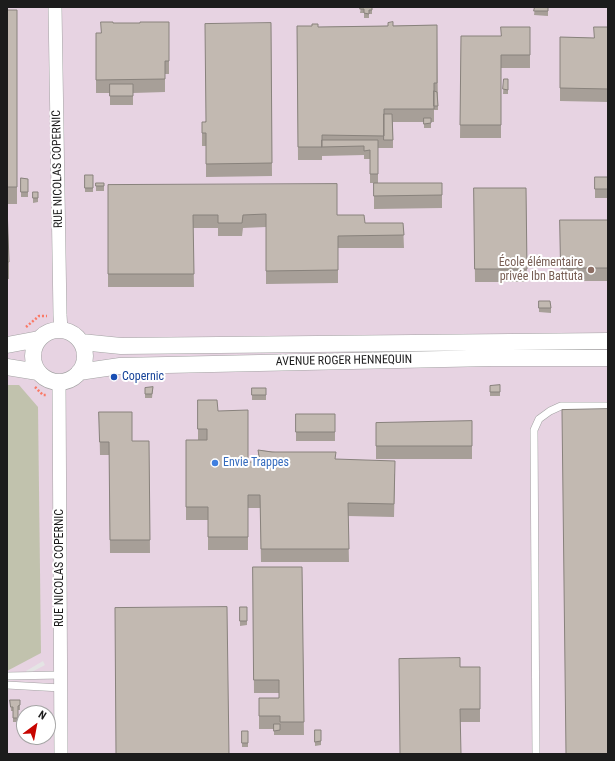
<!DOCTYPE html>
<meta charset="utf-8">
<style>
body{margin:0}
#map{position:relative;width:615px;height:761px;overflow:hidden;background:#edeae1;font-family:"Roboto Condensed",sans-serif}
canvas{display:block}
.frame{position:absolute;inset:0;border:8px solid #1c1c1c;pointer-events:none}
.north{position:absolute;left:16px;top:705px;width:40px;height:40px;box-sizing:border-box;background:#fff;border:1px solid #a4a4a4;border-radius:50%;rotate:32deg;font-size:11px;font-weight:700;line-height:16px;text-align:center;color:#1c1c1c}
.north::after{content:'';display:block;margin:auto;width:14px;height:18px;background:#c70500;clip-path:polygon(50% 0,100% 100%,50% 72%,0 100%)}
</style>
<div id="map">
<canvas width="615" height="761"></canvas>
<div class="frame"></div>
<div class="north">N</div>
</div>
<script>
const context = document.querySelector('canvas').getContext('2d');
context.lineJoin = 'round';
function paint(path, color) {
  context.fillStyle = color;
  context.fill(path, 'evenodd');
}
function stroke(path, color, width, dash) {
  context.strokeStyle = color;
  context.lineWidth = width;
  context.lineCap = dash ? 'butt' : 'round';
  context.setLineDash(dash || []);
  context.stroke(path);
}
function write(font, color, halo, rows, align = 'center') {
  context.font = font + ' "Roboto Condensed",sans-serif';
  context.lineWidth = 4;
  context.setLineDash([]);
  context.textBaseline = 'middle';
  context.strokeStyle = halo;
  context.fillStyle = color;
  for (const [text, x, y, turn = 0] of rows) {
    context.save();
    context.translate(x, y);
    context.rotate((+turn || 0) * Math.PI / 180);
    context.textAlign = isNaN(turn) ? turn : align;
    if (halo) context.strokeText(text, 0, 0);
    context.fillText(text, 0, 0);
    context.restore();
  }
}
paint(new Path2D(`
 M7 7H608V754H7ZM24 713H48V737H24Z`), '#e7d3e2');
paint(new Path2D(`
 M7 385H19L38 407 41 653 7 671Z`), '#c1c2ad');
paint(new Path2D(`
 M43 661 45 665 28 674 26 671Z`), '#e4e4e4');
const service = new Path2D(`
 M7 676 61 675
 M7 685 61 688
 M536 754 534 430 539 419 550 411 561 406H608`);
const minor = new Path2D(`
 M55 7 60 315 61 330
 M59 382 61 754`);
const tertiary = new Path2D(`
 M33 356a26 26 0 1 1 52 0a26 26 0 1 1-52 0Z
 M81 342 121 346 608 341
 M7 345 39 339
 M7 367 38 372
 M79 372 120 366 491 358H608`);
stroke(service, '#a3a3a3', 8);
stroke(minor, '#a3a3a3', 14);
stroke(tertiary, '#a3a3a3', 17);
stroke(new Path2D(`
 M26 327 39 316H47
 M35 387 43 395H47`), '#fa7966', 2.5, [2, 2]);
stroke(service, '#fff', 7);
stroke(minor, '#fff', 13);
stroke(tertiary, '#fff', 16);
paint(new Path2D(`
 M361 7H372V14H369V18H364V13H360Z
 M535 7H548V16L534 15Z
 M7 10H17V204H7Z
 M169 22V74H165V92L133 93V105H110V93H96V33H101L113 23H140Z
 M271 23 272 176 206 177V146H202V122H205Z
 M437 25 438 110H434V122H431V128H424V122H393V148H378V183H370V159H364V155L322 156V160H298L297 26 318 27Z
 M530 27V68H501V138H460L461 36H501Z
 M608 27V102L560 101V37L594 38Z
 M504 79H508V94H503Z
 M85 175H93V192H85Z
 M595 177H608V198H595Z
 M21 178 28 179V197H21Z
 M96 183H104V191H96Z
 M374 183H442V208L374 209Z
 M108 185 337 215 365 223H403L404 248H338V283L266 284V227L243 228 242 236H218V228H193L194 287H108Z
 M474 188H526L527 282H475Z
 M33 192H38V202L33 203Z
 M7 205 9 262V279H7Z
 M560 220H608V281H561Z
 M539 301 551 308V313L539 312Z
 M500 385V396H490V386Z
 M153 387 152 398H145V388Z
 M252 388H266V400H252Z
 M198 400 218 411 248 462H258V450L336 459 395 474 394 517 348 516 349 562H261L260 508H248V550H208V520H186V440H198Z
 M99 412 132 441H149L150 553H110L109 455H100Z
 M296 414H335V441H296Z
 M472 421V459H376V423Z
 M253 567H302L304 735H280V733V735H274V729H259V698H279V693H254Z
 M240 607H247V625L240 626Z
 M460 667H480V722H460Z
 M10 700H20V710H18V722H13V711H11Z
 M315 730H321V745L315 746Z
 M242 731H248V747H242Z`), '#a79f98');
const building = new Path2D(`
 M361 7H372V10H369V14L364 13V9H360Z
 M535 7H548V11H534Z
 M7 10H17V187H7Z
 M101 22H113V23H140V22H169V61H165V79L96 80V33H101Z
 M393 22V26L437 25V83H434V109H384V136L322 135V147H298L297 26H312V24H318V27L388 26V23Z
 M271 23 272 163 206 164V133H202V122H206L205 24Z
 M501 27H530V55H501V125H460L461 36H501Z
 M594 27H608V89L560 88V37L594 38Z
 M504 79H508V90L503 89Z
 M110 84H133V96H110Z
 M434 91 437 92 438 106H434Z
 M384 114H392L393 140H384Z
 M424 118H431V123L424 124Z
 M322 140H378V174H370V150L364 151V146L322 147Z
 M85 175H93V188H85Z
 M595 177H608V189H595Z
 M21 178 28 179V192H21Z
 M96 183H104V186H96Z
 M374 183H442V195L374 196Z
 M337 184V215H364L365 223H403L404 235 338 236V270L266 271V214L243 215 242 223H218V215H193L194 274H108V185Z
 M474 188H526L527 269H475Z
 M33 192H38V198H33Z
 M7 205 9 262H7Z
 M560 220H608V268H561Z
 M539 301H550L551 308H539Z
 M500 385V392H490V386Z
 M153 387 152 394H145V388Z
 M252 388H266V395H252Z
 M198 400H217L218 411 248 410V462H260L258 450 272 452H336L335 459 395 461 394 504 348 503 349 549H261L260 495H248V537H208V507H186V440H207V429H198Z
 M608 409V754H566L562 410Z
 M99 412H132V441H149L150 540H110L109 442H100Z
 M296 414H335V432H296Z
 M472 421V446H376V423Z
 M253 567H302L304 722H280V716H259V698H279V680H254Z
 M227 607 229 754H116L115 608Z
 M240 607H247V621H240Z
 M460 658V667H480V709H460L461 754H400L399 659Z
 M10 700H20V705L18 706V718H13V707H11Z
 M274 724H280V730L274 731Z
 M315 730H321V741L315 742Z
 M242 731H248V743H242Z`);
paint(building, '#c2b9b1');
stroke(building, '#88827c', 1);
for (const [x, y, r, color] of [
 [591,270,4,"#8d6e63"],
 [114,377,4,"#1a4fb4"],
 [215,463,4,"#3f7fe0"]
]) {
  const dot = new Path2D();
  dot.arc(x, y, r, 0, 2 * Math.PI);
  context.fillStyle = color;
  context.fill(dot);
  stroke(dot, '#fff', 1.5);
}
write('12px', '#1c1c1c', '#fff', [
 ["RUE NICOLAS COPERNIC",58,169,-91],
 ["AVENUE ROGER HENNEQUIN",344,361,-1],
 ["RUE NICOLAS COPERNIC",60,568,-90]
]);
write('12px', '#785e54', '#fff', [
 ["École élémentaire",583,263],
 ["privée Ibn Battuta",583,277]
], 'right');
write('12px', '#164399', '#fff', [
 ["Copernic",122,377]
], 'left');
write('12px', '#366cbe', '#fff', [
 ["Envie Trappes",223,463]
], 'left');
</script>
